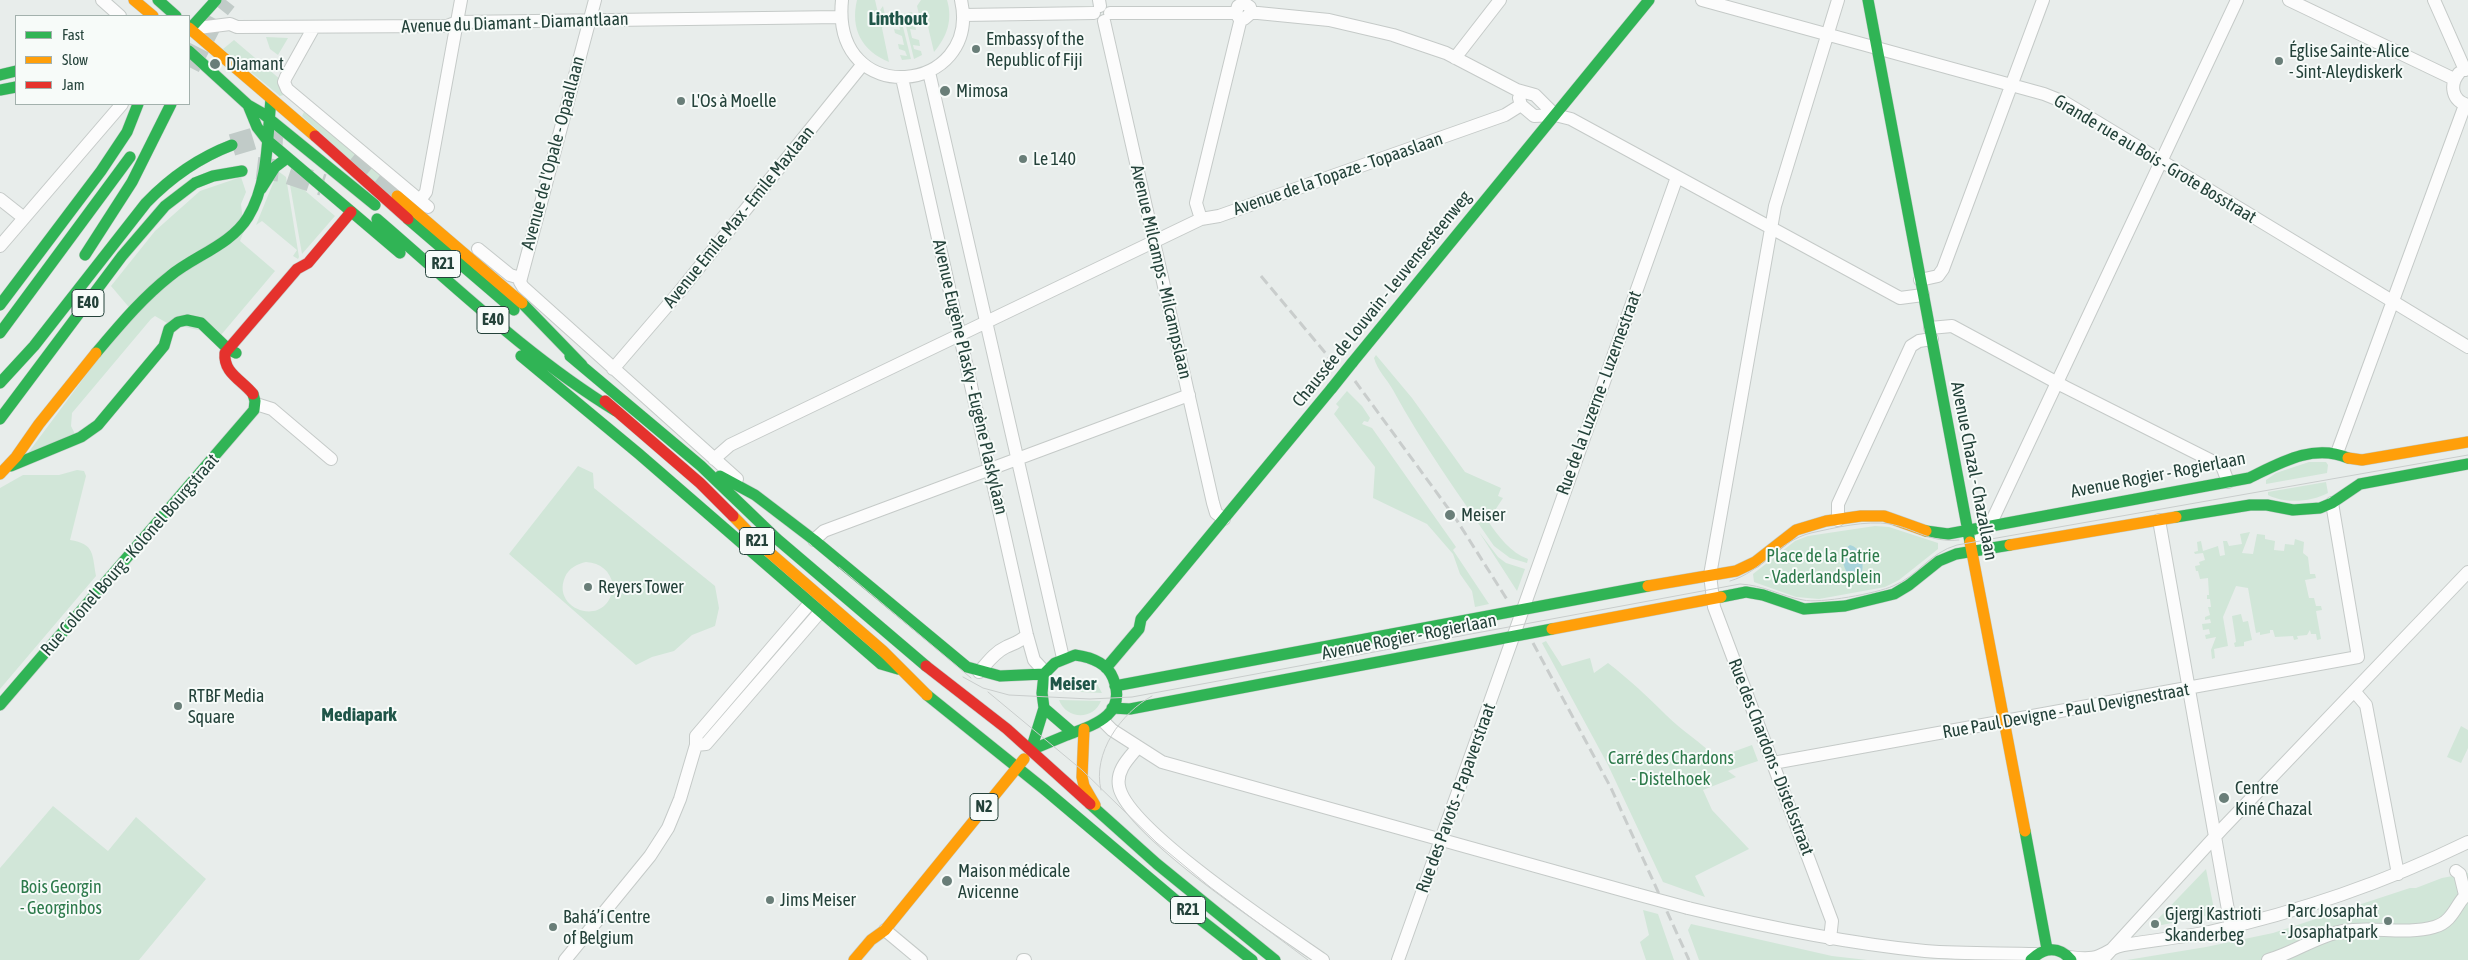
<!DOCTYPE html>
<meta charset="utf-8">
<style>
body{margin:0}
#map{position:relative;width:2468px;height:960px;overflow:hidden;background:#e8edeb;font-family:"Asap Condensed",sans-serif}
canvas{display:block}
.legend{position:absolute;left:15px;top:15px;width:175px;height:90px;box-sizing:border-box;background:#f7fbf9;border:1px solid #a3b1ad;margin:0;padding:6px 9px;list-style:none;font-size:15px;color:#24423a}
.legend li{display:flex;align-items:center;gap:10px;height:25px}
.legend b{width:25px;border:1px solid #a3b1ad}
</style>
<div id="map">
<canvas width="2468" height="960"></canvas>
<ul class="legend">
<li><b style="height:6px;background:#30b455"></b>Fast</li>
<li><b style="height:6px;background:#ff9f0a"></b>Slow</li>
<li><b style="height:6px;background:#e5322d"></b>Jam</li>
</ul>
</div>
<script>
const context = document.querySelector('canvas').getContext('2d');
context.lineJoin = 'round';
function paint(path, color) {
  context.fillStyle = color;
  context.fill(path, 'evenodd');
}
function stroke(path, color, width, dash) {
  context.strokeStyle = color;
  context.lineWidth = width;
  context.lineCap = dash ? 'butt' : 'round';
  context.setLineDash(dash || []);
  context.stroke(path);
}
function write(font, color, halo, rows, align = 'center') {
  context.font = font + ' "Asap Condensed",sans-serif';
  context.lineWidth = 4;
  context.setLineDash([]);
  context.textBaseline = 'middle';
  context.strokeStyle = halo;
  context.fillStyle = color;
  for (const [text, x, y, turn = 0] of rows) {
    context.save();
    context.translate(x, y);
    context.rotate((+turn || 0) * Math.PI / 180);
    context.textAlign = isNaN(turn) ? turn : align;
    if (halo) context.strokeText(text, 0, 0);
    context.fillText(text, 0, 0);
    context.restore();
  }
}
paint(new Path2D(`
 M857 0H875L878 13 883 6 886 20 882 28 889 62C862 51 850 29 857 0Z
 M921 0H947C953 20 947 37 934 52L925 14 920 19 917 6Z
 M912 12 914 20 908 18 909 24 915 25 916 30 910 29 912 38 919 40 920 46 913 45 914 49 921 51 922 55 914 59 903 14Z
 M900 15 911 59 902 60 900 55 907 56 905 51 899 49 898 44 904 45 902 36 895 33 894 29 900 30 899 24 893 23 892 17Z
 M266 37 288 38 278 55 270 49Z
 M234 40 281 80 287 94 280 96 223 49Z
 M306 108 392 180 389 184 400 192 394 199 302 116Z
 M278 171 286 177 299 257 298 259 293 256 297 250 262 221 256 225Z
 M241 177 246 192 241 204 244 231 240 241 275 271 221 335 167 323 155 316 151 319 72 413 71 426 76 436 25 457 133 312 111 286 155 231 200 191Z
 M290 178 335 216 302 254 289 179Z
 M1376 355 1412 398 1465 472 1501 488 1498 496 1503 498 1488 521C1498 536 1511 553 1528 559L1527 563 1510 558 1494 546C1459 495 1423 445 1393 390 1387 379 1377 370 1374 358Z
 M1347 391 1362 406 1370 418 1368 422 1364 421 1362 424 1372 428 1456 547 1453 550 1489 604 1475 607 1472 591 1460 574 1453 554 1427 524 1373 498 1375 467 1334 414 1339 407 1336 404Z
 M2309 462H2326L2328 465 2327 473 2266 484V480L2276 473Z
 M578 466 593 473 594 488 715 586 719 608 715 626 692 635 674 651 652 657 636 665 509 554ZM586 562C601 563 610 571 613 585 610 630 550 611 565 577 569 568 577 564 586 562Z
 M77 470 84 471 86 476 70 540C95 544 92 554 96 576L0 689V488L23 475H59Z
 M2326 482 2328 493C2311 502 2285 504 2268 495V492Z
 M1875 526 1889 527 1938 543V549L1899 580 1885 587 1819 599 1796 597 1754 582 1753 574 1795 541 1808 536Z
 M1479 532 1498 557 1506 563 1525 569 1517 591Z
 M2250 532 2242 553 2253 554 2257 534 2265 535V539L2275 541 2274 550 2284 551 2285 544 2294 545 2295 539 2304 542 2303 553 2308 557 2310 574H2315L2316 578 2305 580 2309 598H2314L2316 606H2321L2322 610 2316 611 2321 639 2317 640 2316 634H2311L2310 630 2307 635 2297 636 2298 639 2294 640 2293 636 2275 637 2273 630H2270V633L2260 635V632L2256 633 2248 588 2236 586 2223 617 2228 646 2214 649 2215 658 2212 659 2211 650 2216 637 2206 639 2205 635 2210 634 2209 629 2203 630 2202 624 2211 623 2210 619 2205 620V617L2210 615 2208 607H2211L2210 599H2207V595H2209L2208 578 2200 579 2198 571H2196L2195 566 2200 565 2199 562 2205 560 2203 553 2195 554 2194 552 2198 551 2197 542 2201 541 2203 551 2218 546 2220 556 2225 555 2223 541H2227L2229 546 2242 544 2240 534Z
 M2241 614 2243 622 2248 621 2252 640 2244 642V646L2235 647 2234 643 2236 642 2232 616Z
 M1546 641 1562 666 1590 658 1594 673 1608 663C1630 680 1647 696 1666 715 1682 731 1701 742 1716 758L1752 745 1758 761 1728 771 1736 777 1703 790 1712 810 1749 849 1695 876 1705 897 1663 882 1608 765 1542 643Z
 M1071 680 1084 687 1096 682 1102 693 1059 691 1064 685Z
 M1059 700 1101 701C1093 721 1066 719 1059 700Z
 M2461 726 2468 730V748L2461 763 2447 757Z
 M53 806 108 851 136 817 206 879 139 960H0V868Z
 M2206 869 2215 914 2157 926 2155 922Z
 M2468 873V960H2127L2206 947 2273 933 2410 888H2416L2442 878Z
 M1643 910 1658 914 1674 960H1646L1640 942 1649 935Z
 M1691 924 1832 956 1867 960H1699L1688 930Z`), '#d1e6d8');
paint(new Path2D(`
 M1850 545C1861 548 1864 561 1862 572L1856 578C1842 575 1838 552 1850 545Z`), '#a9d4db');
stroke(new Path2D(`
 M189 67 218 10 226 0
 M232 145 262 136 283 137
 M351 159 397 196
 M257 168 282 171 323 185`), '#c1cbc8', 22, [22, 11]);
const street = new Path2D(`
 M102 0 120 16
 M595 0 520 282 523 287 737 479
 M842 0C831 111 982 94 961 0
 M1099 0 1100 6
 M1702 0 2044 94 2064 102 2468 347
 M2289 0 2454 79
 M2434 0 2465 70
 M1110 13H1236L1239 18 1244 19 1251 13H1258L1329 20 1393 35 1446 53 1517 90 1535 95 1555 115
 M1236 13 1238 6 1244 3 1250 7 1251 13
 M963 15 1094 13
 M1104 21 1213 503 1216 513 1224 519
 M314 27 286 77 284 82 287 89 428 207
 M190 29 230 24 237 27 447 26 457 22 841 17
 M1455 58 1500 0
 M929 72 1063 658
 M2459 73C2449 85 2452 101 2468 105
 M902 78 1027 635 1034 660 1045 672
 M1519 98 1521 105 1534 116 1555 115 1571 119 1900 298 1923 295
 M0 199 24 218
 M420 200 426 192 461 0
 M1201 219 1196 203 1241 18
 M0 246 122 104
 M478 249 510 275 520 278
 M1920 280 1938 276 1943 269 2043 0
 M1930 328 1952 326 2065 387 2222 466 2228 482
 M613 369 680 291 863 64
 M256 404 272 409 331 459
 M2337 453 2465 105
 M714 459 730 445 1201 219 1219 216 1505 115 1521 105
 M1838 520V504L1911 346 1919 341 1932 339
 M2159 520 2231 927
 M814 540 824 531 1189 395
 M1972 551 1990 525 2237 0
 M979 672C987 663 995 652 1006 647 1015 643 1020 642 1027 635
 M2354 691 2366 705 2398 874
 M1103 721 1112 730 1162 762 1636 894
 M696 745 706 744 820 612
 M1138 747C1129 758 1116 770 1119 786 1126 829 1283 932 1323 960
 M1773 763 2358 657 2332 503
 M2456 871 2460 874 2465 895
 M1688 908C1766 927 1844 943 1925 951 1962 954 1999 953 2036 954
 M885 930 921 960
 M1830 939 1832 921 1714 607 1710 575 1775 206 1838 0
 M2069 957C2078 958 2090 960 2099 956 2113 950 2113 946 2130 944 2156 940 2183 937 2209 932 2299 912 2386 882 2468 842
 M565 960 650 856 668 828 680 799 696 745V736L810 603
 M1023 960H1025
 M1398 960 1677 177
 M2102 960 2222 829 2468 572
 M2268 960C2294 953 2316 936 2343 931 2373 926 2405 935 2434 927 2455 922 2458 897 2468 895`);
const fast = new Path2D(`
 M158 0 176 16
 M1868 0 1970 542
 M189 30 216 0
 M189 51 248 105 262 113 375 205
 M0 75 16 71
 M0 90 16 87
 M248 105 257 127 267 140 400 253
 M261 189 275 167 287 158
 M377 219C454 285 529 358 616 411
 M408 219 514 310
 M85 255 132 182 171 104
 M522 303 582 365
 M0 305 101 171 127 132 138 104
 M0 333 130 157
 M96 353C119 326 142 298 170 276 194 256 231 245 248 217 269 182 267 138 271 99
 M521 356 639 454 881 664 898 669
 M570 356 701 466 777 539 926 666
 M1352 363 1649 0
 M0 383 34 346 146 203C171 177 198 158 232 145
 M0 419 122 256 165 206 195 183 213 176 242 171
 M11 466 81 437 98 425 164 346 169 329 178 322 187 320 201 323 228 349 236 353
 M720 476 755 495
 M755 495 814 540 967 667 1000 676 1044 674
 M2176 517 2250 505H2267L2293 510 2320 508 2332 503 2360 484 2468 464
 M1926 531 1948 534 2249 478C2280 463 2313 443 2348 458
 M1721 597 1746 592 1763 595 1804 609 1845 606 1894 594 1909 585 1939 561 1956 554 2010 545
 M1075 655C1090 657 1107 663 1113 678 1128 715 1094 725 1067 735 1055 740 1043 745 1031 750L1044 708 1042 693 1044 674 1055 663Z
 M1106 668 1139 629 1141 619 1332 388
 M1115 686 1648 586
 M927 695 1044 789 1173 898 1252 960
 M0 705 254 410 255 401 253 394
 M1044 708 1073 733
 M1112 708 1130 709 1552 629
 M1090 804 1157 864 1275 960
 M2025 831 2047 949
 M2031 960C2044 947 2059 946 2071 960`);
const slow = new Path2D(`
 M134 0 153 16
 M189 28 315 136
 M397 196 522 303
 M2348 458 2362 460 2468 442
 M0 474 16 457 39 424 96 353
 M733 516 761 545 883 651 927 695
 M1970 542 2025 831
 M2010 545 2176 517
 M1648 586 1736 571 1755 562 1796 530 1826 521 1861 516H1884L1926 531
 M1552 629 1721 597
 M1084 729 1082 777 1084 786 1095 805
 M854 960 871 940 885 930 1024 759`);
const jam = new Path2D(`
 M315 136 408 219
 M253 394C242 380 223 373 225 353L297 269 308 263 351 212
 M605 401 700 483 733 516
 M926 666 1007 729 1090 804`);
stroke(street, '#c5cac8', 14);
stroke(fast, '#c3cbc8', 12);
stroke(slow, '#c3cbc8', 12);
stroke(jam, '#c3cbc8', 12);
stroke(street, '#fcfcfc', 12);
stroke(fast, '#30b455', 11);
stroke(slow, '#ff9f0a', 11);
stroke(jam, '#e5322d', 11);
stroke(new Path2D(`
 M839 567 971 678
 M1730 581C1762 572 1778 541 1811 533 1834 528 1866 520 1890 524 1916 529 1930 543 1959 540
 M963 677 983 688 1009 695 1090 699 1132 697 1740 584C1763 585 1781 596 1803 600 1819 604 1878 593 1893 586 1918 576 1929 553 1957 545L2468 455
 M988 692 1082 770 1157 843 1210 887 1308 960
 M1101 790C1092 753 1121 713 1152 696`), '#c9cdcc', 1);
stroke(new Path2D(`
 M1261 276 1333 362
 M1355 381 1456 519 1508 601
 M1533 643 1611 788 1689 960`), '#c9cdcc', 3, [10, 5]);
const streetBridge = new Path2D(`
 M1636 894 1688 908`);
const fastBridge = new Path2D(`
 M1332 388 1352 363`);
stroke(streetBridge, '#c5cac8', 14, []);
stroke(fastBridge, '#c3cbc8', 12, []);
stroke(streetBridge, '#fcfcfc', 12);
stroke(fastBridge, '#30b455', 11);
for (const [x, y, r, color] of [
 [976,49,5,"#697e78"],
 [2279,61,5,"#697e78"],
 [215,64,6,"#697e78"],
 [945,91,6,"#697e78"],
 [681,101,5,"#697e78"],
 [1023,159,5,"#697e78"],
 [1450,515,6,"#697e78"],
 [588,587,5,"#697e78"],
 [178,706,5,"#697e78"],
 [2224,798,6,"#697e78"],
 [947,881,6,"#697e78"],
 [770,900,5,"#697e78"],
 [2388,921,5,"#697e78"],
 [2155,924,5,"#697e78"],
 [553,927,5,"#697e78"]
]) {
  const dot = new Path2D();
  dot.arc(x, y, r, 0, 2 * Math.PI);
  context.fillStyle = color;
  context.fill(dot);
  stroke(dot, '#f7fbf9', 2);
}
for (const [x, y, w] of [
 [443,264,35],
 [88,303,32],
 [493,320,32],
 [757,541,35],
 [984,807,28],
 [1188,910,35]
]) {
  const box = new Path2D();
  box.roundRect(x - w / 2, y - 13.5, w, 27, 4);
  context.fillStyle = '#f7fbf9';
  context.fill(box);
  stroke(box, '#24423a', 1);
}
write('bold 16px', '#24423a', null, [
 ["R21",443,264],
 ["E40",88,303],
 ["E40",493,320],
 ["R21",757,541],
 ["N2",984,807],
 ["R21",1188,910]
]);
write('18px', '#24423a', '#f7fbf9', [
 ["Avenue du Diamant - Diamantlaan",515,23,-2],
 ["Avenue de l'Opale - Opaallaan",553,153,-75],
 ["Grande rue au Bois - Grote Bosstraat",2155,159,31],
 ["Avenue de la Topaze - Topaaslaan",1338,174,-19],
 ["Avenue Emile Max - Emile Maxlaan",739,217,-51],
 ["Avenue Milcamps - Milcampslaan",1161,272,77],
 ["Chaussée de Louvain - Leuvensesteenweg",1382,299,-51],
 ["Avenue Eugène Plasky - Eugène Plaskylaan",970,377,77],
 ["Rue de la Luzerne - Luzernestraat",1599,393,-70],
 ["Avenue Chazal - Chazallaan",1974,471,79],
 ["Avenue Rogier - Rogierlaan",2158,475,-11],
 ["Rue Colonel Bourg - Kolonel Bourgstraat",130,555,-49],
 ["Avenue Rogier - Rogierlaan",1409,637,-11],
 ["Rue Paul Devigne - Paul Devignestraat",2066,711,-10],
 ["Rue des Chardons - Distelsstraat",1771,757,69],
 ["Rue des Pavots - Papaverstraat",1456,798,-70]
]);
write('18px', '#24423a', '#f7fbf9', [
 ["Embassy of the",986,39],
 ["Republic of Fiji",986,60],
 ["Église Sainte-Alice",2289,51],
 ["- Sint-Aleydiskerk",2289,72],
 ["Diamant",226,64],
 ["Mimosa",956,91],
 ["L'Os à Moelle",691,101],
 ["Le 140",1033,159],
 ["Meiser",1461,515],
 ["Reyers Tower",598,587],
 ["RTBF Media",188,696],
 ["Square",188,717],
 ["Centre",2235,788],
 ["Kiné Chazal",2235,809],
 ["Maison médicale",958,871],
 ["Avicenne",958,892],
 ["Jims Meiser",780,900],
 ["Parc Josaphat",2378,911,"right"],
 ["- Josaphatpark",2378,932,"right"],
 ["Gjergj Kastrioti",2165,914],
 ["Skanderbeg",2165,935],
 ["Bahá’í Centre",563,917],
 ["of Belgium",563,938]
], 'left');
write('18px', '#2d7a4b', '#f7fbf9', [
 ["Place de la Patrie",1823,556],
 ["- Vaderlandsplein",1823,577],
 ["Carré des Chardons",1671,758],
 ["- Distelhoek",1671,779],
 ["Bois Georgin",61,887],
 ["- Georginbos",61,908]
]);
write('bold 19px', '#1f5548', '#f7fbf9', [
 ["Linthout",898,19],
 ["Meiser",1073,684],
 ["Mediapark",359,715]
]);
</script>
